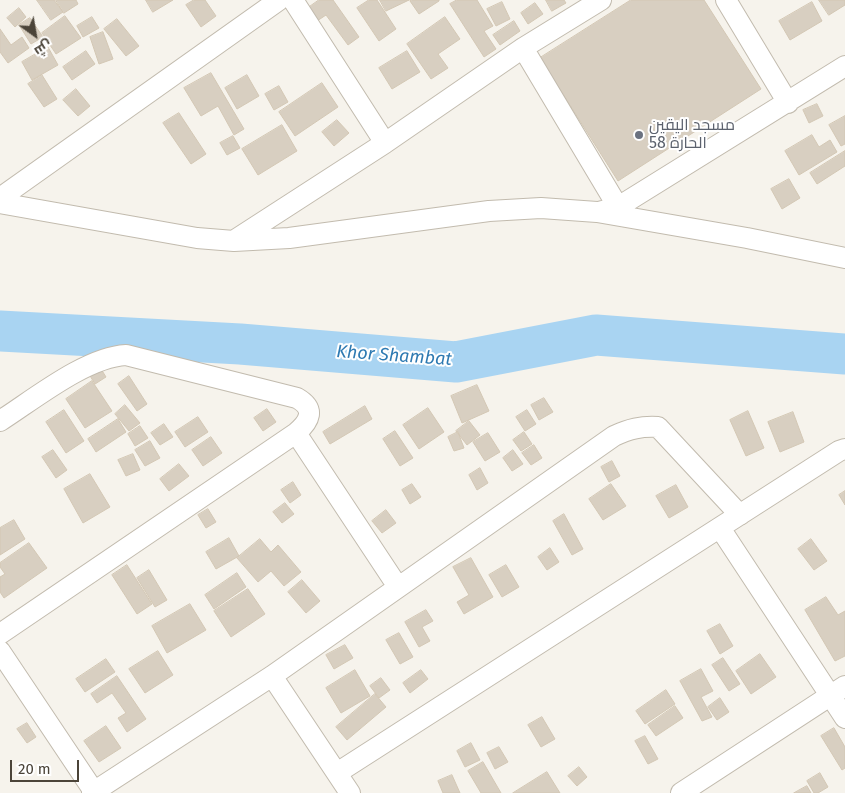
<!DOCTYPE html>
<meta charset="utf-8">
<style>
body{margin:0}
#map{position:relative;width:845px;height:793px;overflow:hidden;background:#f6f3ec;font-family:"Fira Sans",Cairo,sans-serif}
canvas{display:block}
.north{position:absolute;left:10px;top:10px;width:50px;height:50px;-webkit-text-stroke:4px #fff;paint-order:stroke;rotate:148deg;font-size:14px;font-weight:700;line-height:20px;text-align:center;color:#4b4439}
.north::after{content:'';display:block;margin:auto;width:18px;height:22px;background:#4b4439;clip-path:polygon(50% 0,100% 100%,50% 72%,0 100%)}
.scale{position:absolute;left:10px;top:760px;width:69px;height:22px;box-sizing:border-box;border:2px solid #4b4439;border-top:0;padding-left:6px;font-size:15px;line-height:18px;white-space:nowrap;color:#4b4439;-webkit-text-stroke:4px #fff;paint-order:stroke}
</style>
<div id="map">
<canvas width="845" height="793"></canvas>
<div class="north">ش</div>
<div class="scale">20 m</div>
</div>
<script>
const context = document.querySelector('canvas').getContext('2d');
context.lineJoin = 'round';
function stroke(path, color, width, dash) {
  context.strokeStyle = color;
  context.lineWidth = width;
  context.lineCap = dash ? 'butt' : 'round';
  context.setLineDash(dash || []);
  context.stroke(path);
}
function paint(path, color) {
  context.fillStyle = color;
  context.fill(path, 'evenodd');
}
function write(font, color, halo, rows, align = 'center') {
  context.font = font + ' "Fira Sans",Cairo,sans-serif';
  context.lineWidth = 4;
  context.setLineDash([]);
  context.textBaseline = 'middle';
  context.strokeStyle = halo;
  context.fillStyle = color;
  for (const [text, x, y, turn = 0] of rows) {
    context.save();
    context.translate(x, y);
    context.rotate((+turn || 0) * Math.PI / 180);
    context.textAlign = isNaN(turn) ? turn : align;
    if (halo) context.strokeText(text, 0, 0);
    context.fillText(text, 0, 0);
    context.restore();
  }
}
stroke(new Path2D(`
 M0 331 240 344 456 362 596 335 845 354`), '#a9d4f2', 41);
const building = new Path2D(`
 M37 0H54L63 12 51 20Z
 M56 0H76L78 4 64 13Z
 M146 0H173L153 12Z
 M194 0H205L216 16 201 27 186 5Z
 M319 0H333L359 37 348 45 326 15 317 21 308 8Z
 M369 0H377L396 29 379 41 357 8Z
 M380 0H409L386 11Z
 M412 0H439V1L419 14 410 1Z
 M457 0H477L493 26 484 31 496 49 484 57 450 4Z
 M546 0H564L566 3 552 11Z
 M631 0H704L761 89 618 181 540 58Z
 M819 0H845V5L829 15Z
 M502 2 510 19 496 26 487 9Z
 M812 2 822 21 790 40 779 21Z
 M535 3 543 14 528 24 521 13Z
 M19 8 26 17 15 27 7 18Z
 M65 16 81 38 56 54 42 33Z
 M92 17 99 28 83 37 77 26Z
 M445 17 460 39 438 54 448 68 431 79 407 44Z
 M30 18 43 37 31 44 19 25Z
 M117 19 139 46 126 56 104 29Z
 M514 21 520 31 500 45 493 35Z
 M0 29 11 45 22 37 29 48 8 63 0 52Z
 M103 32 113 59 99 64 90 37Z
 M48 47 58 65 32 80 22 62Z
 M86 51 95 64 72 80 63 67Z
 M407 51 420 72 392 89 379 68Z
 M211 73 244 129 234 135 218 106 201 116 184 88Z
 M42 75 57 99 44 107 28 84Z
 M247 75 259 96 237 109 225 88Z
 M322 83 338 107 295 136 279 112Z
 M279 86 288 102 274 110 265 94Z
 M76 89 90 106 78 116 63 100Z
 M817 104 823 116 809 123 803 110Z
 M179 113 206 154 191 164 163 123Z
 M845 116V144L841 146 829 125Z
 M337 120 349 133 334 146 322 132Z
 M282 125 297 151 258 175 242 149Z
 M812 135 819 147 830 140 837 152 799 175 785 151Z
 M233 136 240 148 227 155 220 143Z
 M845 151V166L817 184 810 173Z
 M789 179 800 198 782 209 771 189Z
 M98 364 106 377 95 384 87 371Z
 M129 376 147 404 137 411 118 384Z
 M92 381 112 411 85 428 66 399Z
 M477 385 489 411 462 423 451 396Z
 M544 398 553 412 539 420 531 405Z
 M125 405 140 423 129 431 115 414Z
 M365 406 372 419 330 444 323 432Z
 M428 408 444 432 419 449 403 425Z
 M267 409 276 422 263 431 254 418Z
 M64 410 84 441 66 453 46 422Z
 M527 410 536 424 525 431 516 417Z
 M748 411 764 448 746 456 730 420Z
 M793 412 804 442 780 452 768 422Z
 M198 417 208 432 185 447 175 432Z
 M118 419 126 432 96 452 88 439Z
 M469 421 480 435 467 445 456 431Z
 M164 424 173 437 160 445 151 433Z
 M140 426 148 438 135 446 128 434Z
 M395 431 413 458 400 466 383 439Z
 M458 432 464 448 454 451 448 437Z
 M524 432 532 444 521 451 513 440Z
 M488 433 500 452 485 461 473 442Z
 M211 437 222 453 203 466 192 450Z
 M150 441 160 458 145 466 135 450Z
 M534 445 542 458 531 465 522 453Z
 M53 450 67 470 56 478 42 457Z
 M513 450 523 464 512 471 503 458Z
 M133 454 140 470 126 476 118 460Z
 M612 461 620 476 609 482 601 467Z
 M179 464 189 476 169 491 160 479Z
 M480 468 488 483 477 490 469 475Z
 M90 474 110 507 83 523 64 489Z
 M293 482 301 495 290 503 281 490Z
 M412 484 421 497 410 504 402 490Z
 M611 484 626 506 603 520 589 499Z
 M676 485 688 507 669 518 656 496Z
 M845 491V505L839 495Z
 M285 503 294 514 282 523 273 512Z
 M208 509 216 522 206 528 198 515Z
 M386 510 396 523 382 533 372 521Z
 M564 514 583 549 572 555 553 521Z
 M14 520 25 539 0 555V528Z
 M229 538 239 556 216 569 206 552Z
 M260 539 271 552 278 545 301 572 284 586 271 571 258 582 237 558Z
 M811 539 827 561 814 570 798 549Z
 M29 543 47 568 4 598 0 592V577L5 574 0 567V563Z
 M550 548 559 562 547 570 538 557Z
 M471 558 493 597 464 614 457 602 469 595 453 567Z
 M127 565 152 604 137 614 112 575Z
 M506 565 519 587 502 597 489 575Z
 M149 570 167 600 155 607 137 578Z
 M237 573 246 587 214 609 205 595Z
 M302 580 320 601 306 613 288 592Z
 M248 589 265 614 231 637 214 611Z
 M826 597 838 615 845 611V656L835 661 805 610Z
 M190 604 206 630 167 653 152 626Z
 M426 610 433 621 422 627 430 641 419 647 405 622Z
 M720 624 733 646 720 654 707 631Z
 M399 633 413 657 400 664 386 640Z
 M345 645 353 658 334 669 326 655Z
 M158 651 173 675 145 693 129 669Z
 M760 654 776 677 751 694 736 671Z
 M723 658 740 684 729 691 712 665Z
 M106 659 115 672 85 692 76 679Z
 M701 669 713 691 701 697 712 717 702 721 680 681Z
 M355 670 370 696 341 713 326 688Z
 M421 670 428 679 410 693 403 683Z
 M117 676 146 719 127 732 118 718 126 713 112 693 97 703 91 694Z
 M381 678 390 690 379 698 370 686Z
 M666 690 675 704 645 724 636 711Z
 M375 694 386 707 347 740 336 727Z
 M720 698 729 712 717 720 708 707Z
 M675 706 683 718 656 736 648 725Z
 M542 717 555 739 541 747 528 725Z
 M27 723 36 737 27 743 17 729Z
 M106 726 121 748 99 762 84 741Z
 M834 728 845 747V768L842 770 821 736Z
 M645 736 658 759 648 764 635 741Z
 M471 743 480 760 465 767 457 751Z
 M499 747 508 762 495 769 487 753Z
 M483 762 501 793H481L468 771Z
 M579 767 587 777 577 786 568 776Z
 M547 772 560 793H513Z
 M820 773 828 787 818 793H814L807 781Z
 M452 775 460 793H443L438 781Z
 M807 786 811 793H794Z`);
paint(building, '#d8cfc1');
stroke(building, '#d3c7b4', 1);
const minor = new Path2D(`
 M293 0 385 143
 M726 0 788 103
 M523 48 618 207
 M0 198 279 0
 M0 203 197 238 234 241 289 238 489 211 541 208 597 212 747 238 845 258
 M599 212 618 207 845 66
 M235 240 385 143 523 48 601 0
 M0 421C33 400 86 357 126 355L297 398C316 409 310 421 296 433
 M720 528 845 718
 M0 634 296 433 398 587
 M0 651 95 793
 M272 676 350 793
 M337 773 839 451 845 449
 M92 793 272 676 614 436C629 429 641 426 658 427L740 515
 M681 793 845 686`);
stroke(minor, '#c2bbae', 22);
stroke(minor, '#fff', 20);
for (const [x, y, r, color] of [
 [639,135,5,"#6b7280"]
]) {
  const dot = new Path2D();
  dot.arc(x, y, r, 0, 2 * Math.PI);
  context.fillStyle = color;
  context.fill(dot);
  stroke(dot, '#fff', 2);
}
write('16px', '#5b616d', '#fff', [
 ["مسجد اليقين",649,126],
 ["الحارة 58",649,144]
], 'left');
write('italic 18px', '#2e7ab2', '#fff', [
 ["Khor Shambat",394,356,4]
]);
</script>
